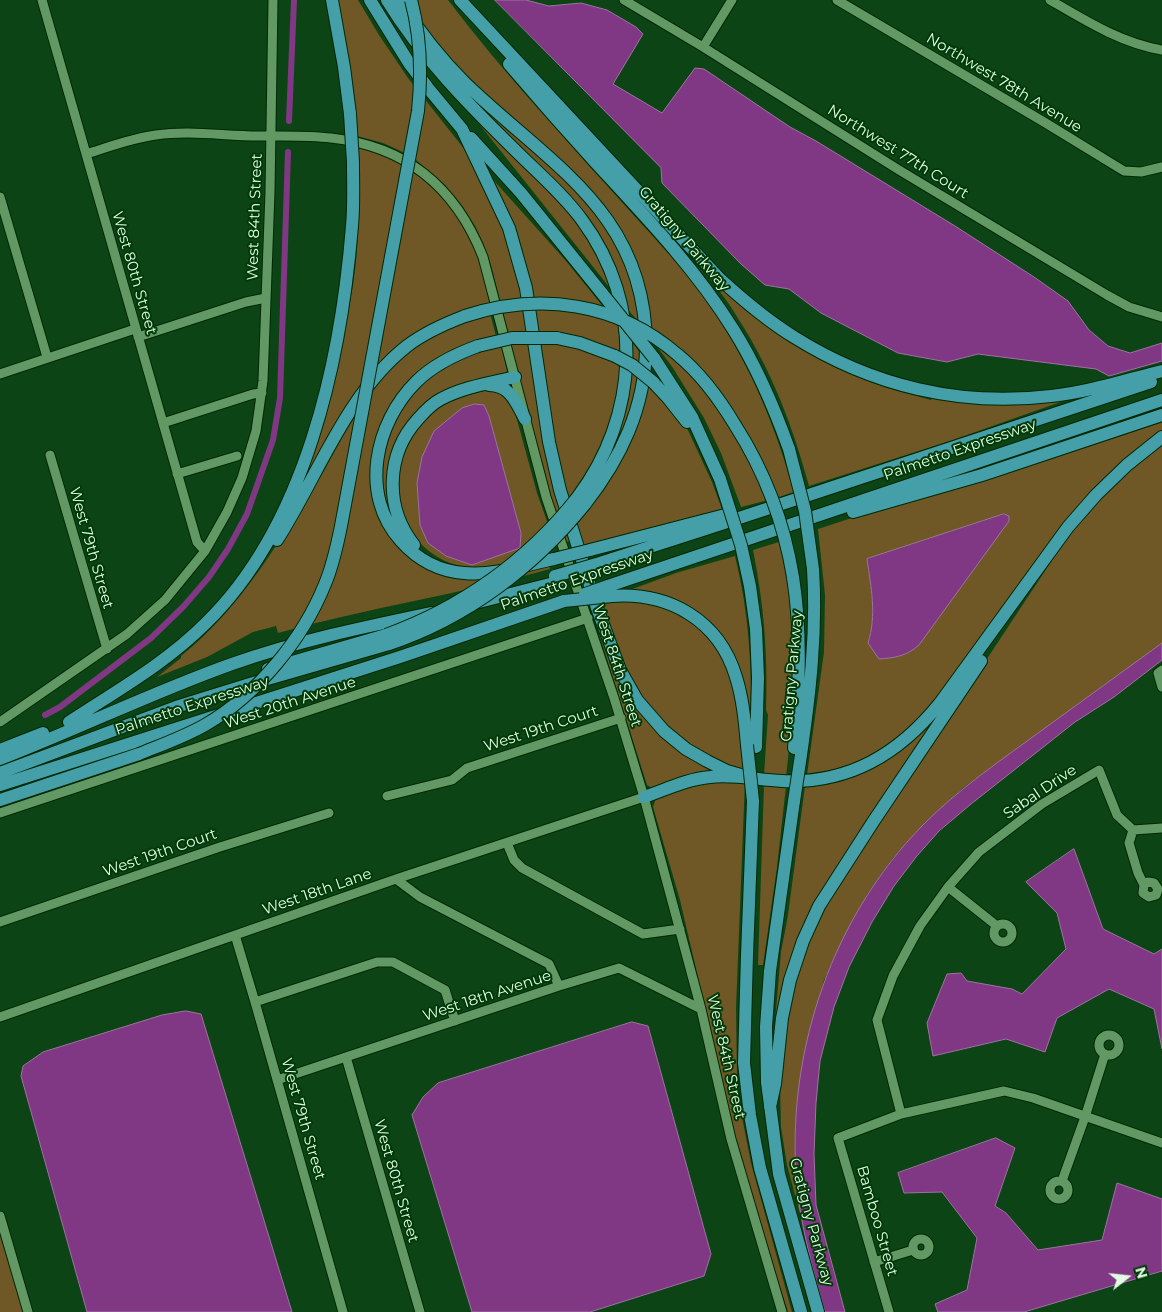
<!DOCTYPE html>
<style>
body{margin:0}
#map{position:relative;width:1162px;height:1312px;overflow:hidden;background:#0d4415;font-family:Montserrat,sans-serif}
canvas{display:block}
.north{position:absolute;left:1102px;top:1252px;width:50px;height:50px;-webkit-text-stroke:4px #003a09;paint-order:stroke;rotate:74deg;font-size:14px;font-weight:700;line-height:20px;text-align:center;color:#e2fee2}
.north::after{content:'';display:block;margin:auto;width:18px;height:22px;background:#e2fee2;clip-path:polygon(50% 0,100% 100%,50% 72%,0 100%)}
</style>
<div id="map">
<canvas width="1162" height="1312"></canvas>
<div class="north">N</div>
</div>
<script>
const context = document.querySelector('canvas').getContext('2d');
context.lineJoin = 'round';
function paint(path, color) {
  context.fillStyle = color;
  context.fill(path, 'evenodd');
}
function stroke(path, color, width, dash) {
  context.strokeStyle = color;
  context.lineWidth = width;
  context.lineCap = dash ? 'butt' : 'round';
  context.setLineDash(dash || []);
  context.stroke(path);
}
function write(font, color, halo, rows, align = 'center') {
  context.font = font + ' Montserrat,sans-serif';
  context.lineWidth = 4;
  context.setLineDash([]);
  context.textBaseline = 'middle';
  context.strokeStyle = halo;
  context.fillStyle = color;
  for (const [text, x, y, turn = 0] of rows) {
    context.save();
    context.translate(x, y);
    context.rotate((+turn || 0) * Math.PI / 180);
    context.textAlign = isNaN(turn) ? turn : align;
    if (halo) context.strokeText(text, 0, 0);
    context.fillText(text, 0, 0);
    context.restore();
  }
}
paint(new Path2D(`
 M337 0H358L379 35 408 78 469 155 513 246 570 541 567 542 549 492 541 463 491 265 483 243 475 226 463 207 445 185 416 160 405 153 383 143 357 136Z
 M417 0H448C503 73 567 140 628 209 658 242 690 275 715 313 753 371 775 426 794 492L776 498 741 507 721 453 704 418 673 368 652 340 617 230 494 106 423 30Z
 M453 78 581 193 616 243 630 275 641 324 628 310 624 296 607 250 474 104Z
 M468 110 543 184 588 235 614 293Z
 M358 148C408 160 450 194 472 242 481 262 485 284 490 305L402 346 299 495C319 426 342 356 353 285 360 240 359 193 358 148Z
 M489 175 566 261 605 309 532 299Z
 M695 261 854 374 885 387 931 400 932 398 1066 400 953 440 809 486C793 427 772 371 739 320 727 299 711 280 695 261Z
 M534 307H549L615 321 622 330 624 356 537 333Z
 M490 313 496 336 429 368 378 443 385 524 445 573 549 565 550 569C460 594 368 608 278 633L276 626 253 632 207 657 157 677 181 658V656C243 606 282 538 322 470 345 430 367 388 403 356 428 334 460 324 490 313Z
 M539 342 569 345 623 366 610 424 597 455 567 502 562 487Z
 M632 342 641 354 637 392 623 435 602 469C622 429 634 387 632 342Z
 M501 345 507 371 505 374 462 386 406 431 393 517C364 472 396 403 434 374 453 359 478 351 501 345Z
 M648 383 686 426 712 482 723 512 581 548 574 525 577 521Z
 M488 390H497L513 405 537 493 548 524 499 568C483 568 466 569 450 563 386 537 383 455 433 413 448 399 469 395 488 390ZM484 405 489 416 521 533 428 543 420 525 417 483Z
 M1162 418V434L1112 475 936 705 884 751 838 770 807 775 824 652 825 595 818 529 873 511H880ZM1004 514 1009 516 868 643C877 614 871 588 867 559Z
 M1162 441V643L963 788 922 826 893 858 868 893 824 980 802 1067 797 1111 796 1174 801 1217 787 1165 781 1127 780 1083 783 1042 799 964 822 909 1070 533 1107 489Z
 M782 541 795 613 789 749 786 777 764 775 768 715 766 710C768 656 764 604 753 550Z
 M735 556C749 612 753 672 750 730L712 629 627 591 676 573Z
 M614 601C656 600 691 611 716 647 720 652 724 657 727 663 740 689 741 742 745 772L714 762 681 742 634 690 600 603Z
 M590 605 620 681 716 773 652 788 647 785Z
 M958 684 829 885 774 1034 781 952 788 915 805 786 837 781 867 771 888 758Z
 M710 779 745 780 736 1008 737 1078 740 1107 751 1163 792 1312H788L744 1175 680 900 653 807 656 798Z
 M764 785 786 786 777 867 763 965H758Z
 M0 1225 26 1312H0Z`), '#6f5825');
const water = new Path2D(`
 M495 0H526L549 6 581 3 607 10 636 27 643 34 613 84 662 113 695 68 704 69 790 127 816 141 955 226 1034 277 1068 301 1089 330 1108 346 1130 353 1162 343V361L1109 376 1096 369 978 354 947 362 898 353 821 313 789 289 765 285 741 264 662 183 661 168Z
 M475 404 484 405 489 416 521 533 520 548 472 565 446 556 428 543 420 525 417 483 422 457 434 431 462 408Z
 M1004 514 1009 516V521L919 645C907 656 894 658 879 659L868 643C877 614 871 588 867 559Z
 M1162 643V660L1114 697 1075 722 971 804 939 831 916 857 894 886 872 922 849 967 834 1007 820 1061 816 1103 814 1154 816 1205 845 1312H825C812 1267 799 1221 796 1174 788 1048 833 917 922 826 959 788 1003 759 1045 728 1084 700 1123 671 1162 643Z
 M1074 849 1103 929 1154 954 1162 949V1049L1154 1009 1109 989 1057 1018 1045 1052 1006 1039 933 1056 927 1023 947 974 961 973 967 981 1012 989 1022 994 1066 949 1057 913 1026 882Z
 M186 1011 201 1014 292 1312H87L21 1076 23 1066 43 1052 162 1015Z
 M632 1022 648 1026 711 1254 704 1276 590 1312H472L412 1115 423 1097 438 1083Z
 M996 1138 1015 1148 995 1206 1006 1213 1038 1250 1102 1240 1117 1183 1162 1199V1271L1024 1312H938L935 1304 967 1290 977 1238 942 1192 904 1193 898 1173Z`);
paint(water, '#803884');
stroke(water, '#9d73a0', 1);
stroke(new Path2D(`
 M289 121 294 0
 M45 715 60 707 151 638 183 607 209 577 228 549 247 514 273 440 280 398 288 152`), '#803884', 6);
const minor = new Path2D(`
 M42 0 197 542 205 551
 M624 0 703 47 899 170 1107 295 1129 307 1162 317
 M837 0 1044 122 1124 171 1141 172 1162 167
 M1050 0C1086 21 1121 43 1162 50
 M703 47 732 0
 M86 154C109 147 132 138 156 135 190 130 224 136 258 136 282 136 307 135 331 138 406 146 456 188 483 257L546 497 614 698 644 797 701 1009 731 1139 782 1312
 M0 197 47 357
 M138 337 246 302 266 298
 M0 374 135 329
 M163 423 253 394 262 393
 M50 455 107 649
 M177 474 237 456
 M1162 670 1158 673 1162 687
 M0 722 127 634 165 600 205 551 227 512 242 478 256 431 263 381 270 192 273 0
 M387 796 452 780 467 768 621 718
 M0 813 588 618
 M1133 830 1129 843 1138 873 1144 885 1143 893 1149 897 1156 895 1158 889 1154 883 1148 882 1144 885
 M507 843 514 860 522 868 643 934 680 929
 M396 879 420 897 549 964 559 986
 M948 887 997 926
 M0 922 220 847 329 813
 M994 933a9 9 0 1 1 18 0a9 9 0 1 1-18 0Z
 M235 935 255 1002 343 1312
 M255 1002 377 962H393L445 990 455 1021
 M0 1017 396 879 644 797
 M1099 1045a10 10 0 1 1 20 0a10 10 0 1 1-20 0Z
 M346 1057 420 1312
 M277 1080 559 986 619 968 701 1009
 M901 1114 877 1020 893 976 920 926 948 887 979 852 1042 804 1099 770 1117 815 1133 830 1162 828
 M1050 1190a9 9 0 1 1 18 0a9 9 0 1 1-18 0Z
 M1062 1181 1085 1117 1105 1054
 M0 1216 28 1312
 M913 1247a8 8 0 1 1 16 0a8 8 0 1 1-16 0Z
 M874 1262 913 1250
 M889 1312 838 1138 901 1114 1004 1091 1033 1098 1162 1143`);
const highway = new Path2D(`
 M332 0 344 67 350 114
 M370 0 409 63 428 88 462 129 509 228 526 288 549 442 560 490 597 608 620 670 637 700 664 731 686 749 707 761 727 771 748 777
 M387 0C422 57 467 103 514 149 537 172 563 194 582 220 645 305 639 416 577 498
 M399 0C418 30 440 58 465 83 550 165 647 213 646 348 645 408 621 458 585 504
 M460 0 720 279C743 300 768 321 794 337 872 386 960 407 1051 396 1088 392 1126 380 1162 371
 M509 64C538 98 567 131 596 163 645 216 695 268 733 329 757 367 774 407 789 449
 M471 138 521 193 601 292
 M557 338 580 343 615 356
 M478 346C456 354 433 365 416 382 375 423 359 495 401 541 417 559 439 571 464 573 494 576 525 565 554 559
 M654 358 692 417 720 479
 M653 382 668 398 687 422
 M489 385C510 385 516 402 525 419
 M853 512 982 475 1162 415
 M277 540C318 476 346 394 407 346 424 333 444 324 465 316
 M414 545C384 507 386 454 418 419 425 411 433 403 441 399 464 387 490 383 515 377
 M590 550 729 514
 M600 563 718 525 1151 382
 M793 577C802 634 799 690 794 748
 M608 586 1162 400
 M750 586 756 629 758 678 756 747
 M612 596C669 592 719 620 736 677 743 699 745 723 747 745
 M475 603 558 582
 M268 669 386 635
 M69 722C116 691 165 664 206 623 306 525 341 361 352 226 354 205 353 183 353 162
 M0 750 43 733
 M801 755C810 693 817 632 813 569
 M0 759C78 729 153 692 232 664 297 641 364 627 431 613
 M0 773 176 707 250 684 389 644
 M0 785 400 657 564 601
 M644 797C665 790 687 779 710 777 734 774 758 780 782 781 849 784 899 754 940 703L1068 527 1096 495 1127 465 1162 437
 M0 800 139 754
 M753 801 747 955 744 1063 750 1115 760 1168 801 1312
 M794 801 770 971 766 1027 767 1082 779 1174 818 1312
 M770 1107 775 1084 782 1018 790 980 803 941 819 906 873 822 981 661`);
stroke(minor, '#002805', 11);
stroke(highway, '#002805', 14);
stroke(minor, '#629864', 9);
stroke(highway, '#459fa9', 12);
const highwayBridge = new Path2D(`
 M350 114 353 162
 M601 292 654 358
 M465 316C540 292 617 302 678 355 701 374 720 400 735 425 765 472 784 522 793 577
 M478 346 512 338H557
 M615 356 632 365 653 382
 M789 449 805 511 813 569
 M720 479 741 545 750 586
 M554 559 590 550
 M555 576 600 563
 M585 594 608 586
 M564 601 612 596
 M386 635C461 608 527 561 577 498
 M389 644C467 618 534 567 585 504
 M747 745 753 801
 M139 754C161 745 184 737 205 725 257 695 303 639 325 584 333 565 337 546 341 526L418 111C422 73 421 37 411 0
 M794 801 801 755`);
stroke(highwayBridge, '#002805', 14, []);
stroke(highwayBridge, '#459fa9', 12);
write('15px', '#e2fee2', '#003a09', [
 ["Northwest 78th Avenue",1004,83,31],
 ["Northwest 77th Court",898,152,32],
 ["West 84th Street",255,217,-88],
 ["Gratigny Parkway",684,239,50],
 ["West 80th Street",134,273,74],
 ["Palmetto Expressway",960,450,-19],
 ["West 79th Street",91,548,74],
 ["Palmetto Expressway",577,580,-19],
 ["West 84th Street",617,666,72],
 ["Gratigny Parkway",792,676,-85],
 ["West 20th Avenue",290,703,-18],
 ["Palmetto Expressway",192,706,-18],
 ["West 19th Court",541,729,-18],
 ["Sabal Drive",1040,792,-34],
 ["West 19th Court",160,853,-19],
 ["West 18th Lane",317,892,-19],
 ["West 18th Avenue",487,996,-18],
 ["West 84th Street",726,1057,77],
 ["West 79th Street",303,1119,74],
 ["West 80th Street",396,1181,74],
 ["Bamboo Street",877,1221,74],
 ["Gratigny Parkway",811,1222,75]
]);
</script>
